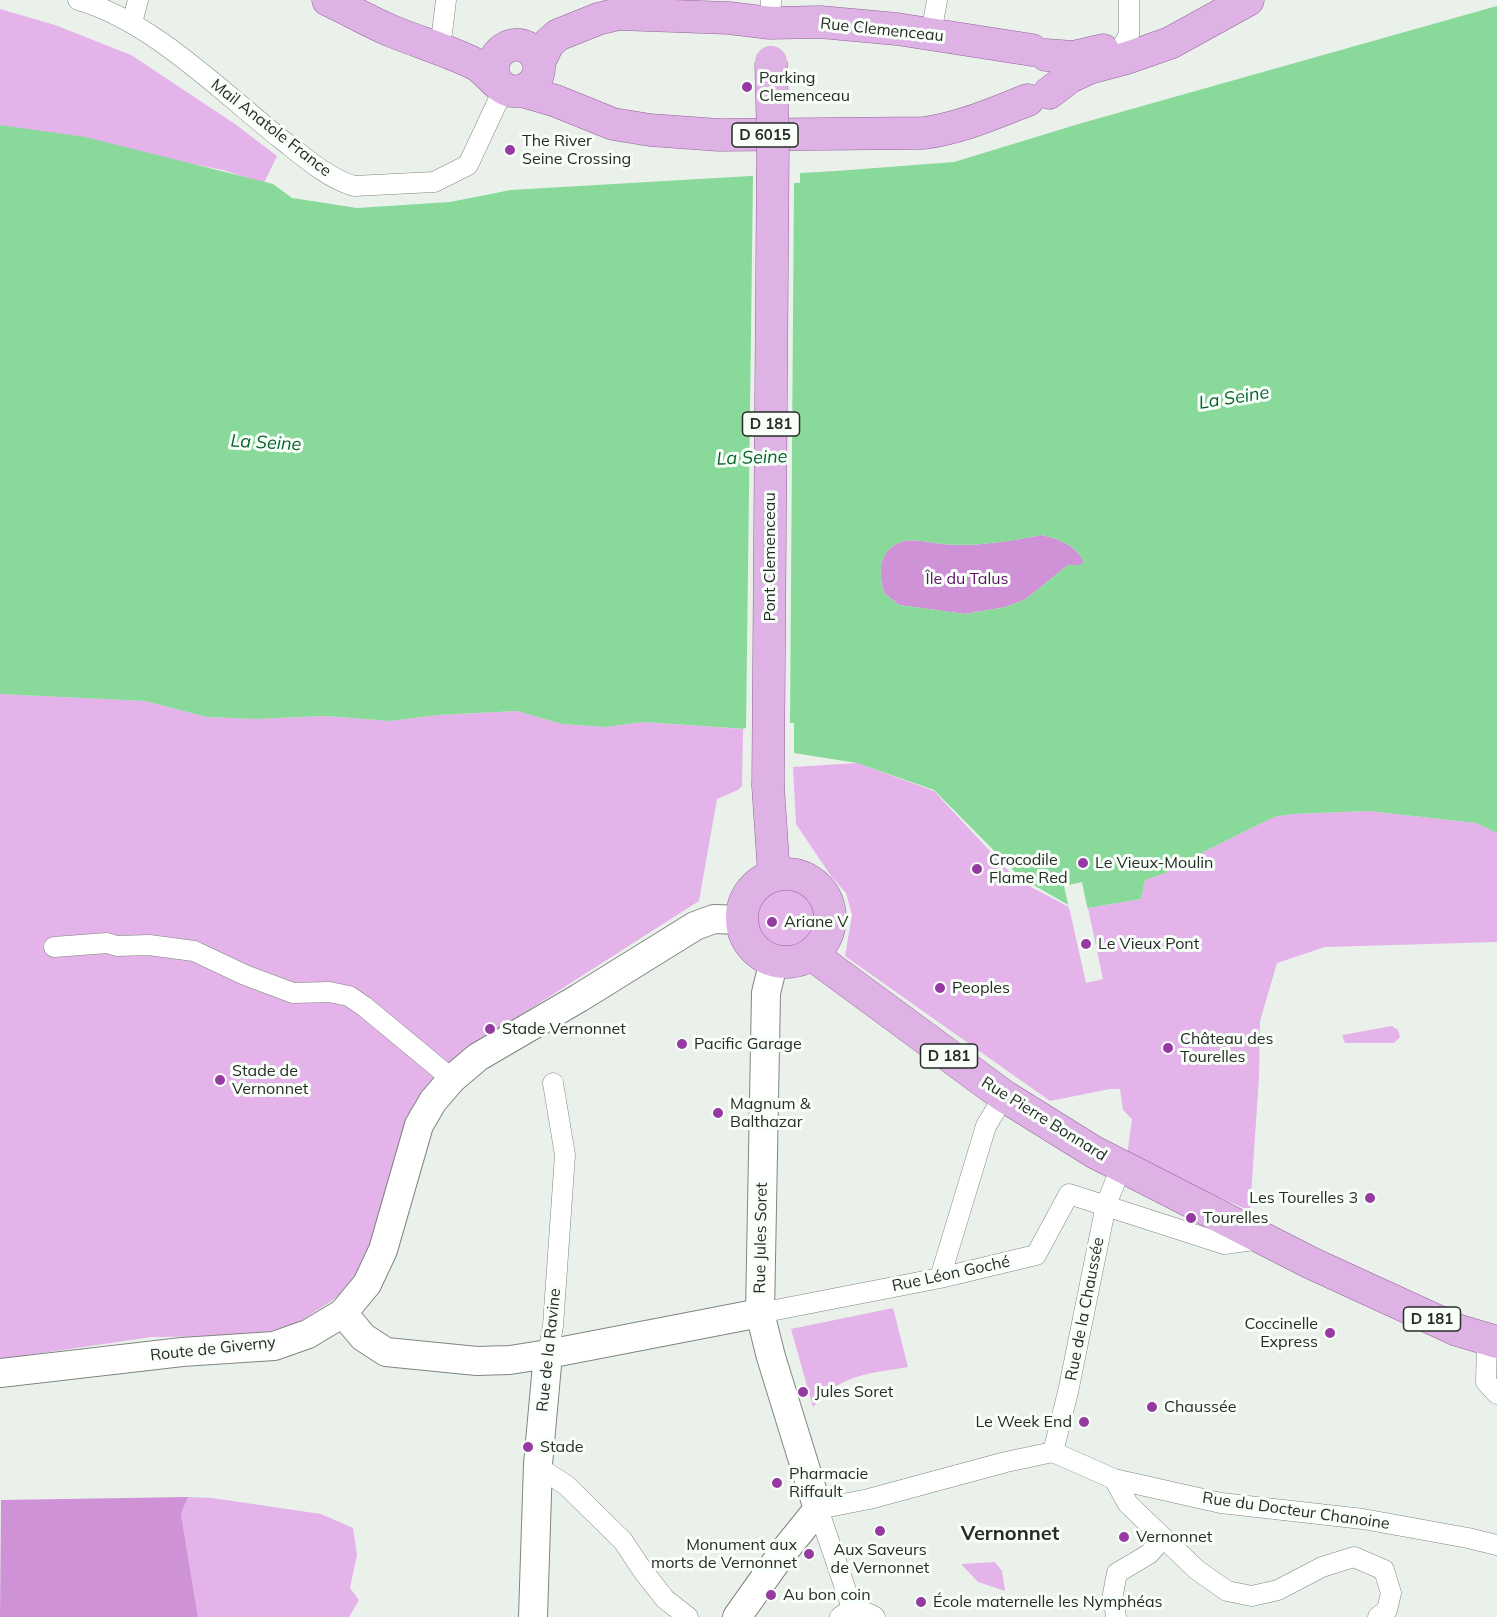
<!DOCTYPE html>
<meta charset="utf-8">
<style>
body{margin:0}
canvas{display:block;background:#eaf1eb}
</style>
<canvas width="1497" height="1617"></canvas>
<script>
const context = document.querySelector('canvas').getContext('2d');
context.lineJoin = 'round';
function paint(path, color) {
  context.fillStyle = color;
  context.fill(path, 'evenodd');
}
function stroke(path, color, width, dash) {
  context.strokeStyle = color;
  context.lineWidth = width;
  context.lineCap = dash ? 'butt' : 'round';
  context.setLineDash(dash || []);
  context.stroke(path);
}
function write(font, color, halo, rows, align = 'center') {
  context.font = font + ' Mulish,sans-serif';
  context.lineWidth = 6;
  context.setLineDash([]);
  context.textBaseline = 'middle';
  context.strokeStyle = halo;
  context.fillStyle = color;
  for (const [text, x, y, turn = 0] of rows) {
    context.save();
    context.translate(x, y);
    context.rotate((+turn || 0) * Math.PI / 180);
    context.textAlign = isNaN(turn) ? turn : align;
    if (halo) context.strokeText(text, 0, 0);
    context.fillText(text, 0, 0);
    context.restore();
  }
}
paint(new Path2D(`
 M0 9 55 25 131 55 235 124 277 156 264 183 223 170 0 127Z
 M0 694 145 701 207 717 255 719 326 716 390 721 438 715 517 711 562 724 605 727 643 722 743 729 742 786 738 790 717 799 699 901 469 1048 371 1247 344 1293 299 1322 254 1336 152 1337 0 1359Z
 M857 763 934 791 1016 879 1069 907 1086 983 1103 979 1088 908 1141 899 1145 880 1166 873 1169 869 1274 817 1293 814 1368 811 1476 823 1497 833V942L1325 947 1277 963 1260 1021 1259 1077 1250 1211 1127 1156 1132 1119 1123 1110 1120 1089H1110L1050 1101 845 956 852 915 846 893 831 876 796 824 793 767Z
 M753 916a32 32 0 1 1 64 0a32 32 0 1 1-64 0Z
 M1392 1026 1398 1030 1400 1037 1394 1043H1345L1342 1035Z
 M893 1308 908 1367C867 1374 841 1374 813 1407L791 1329Z
 M188 1497 212 1498 321 1514 353 1528 357 1555 350 1588 359 1600 349 1617H198L181 1514Z
 M995 1562 1002 1571 1005 1591 978 1582 961 1564Z`), '#e3b3e9');
paint(new Path2D(`
 M1041 535C1059 539 1076 545 1084 562L1080 565H1068L1026 599 1006 607 965 614 899 605 884 593C880 578 877 556 893 546 905 537 921 541 934 543 970 548 1006 542 1041 535Z
 M188 1497 181 1514 198 1617H0L1 1500Z`), '#d092d7');
paint(new Path2D(`
 M1497 6V833L1476 823 1368 811 1293 814 1274 817 1169 869 1166 873 1145 880 1141 899 1088 908 1072 907 1021 878 934 790 857 763 794 753V723L746 729 643 722 605 727 562 724 517 711 438 715 390 721 326 716 255 719 207 717 145 701 0 694V125L85 137 273 184 292 198 357 208 450 202 511 190 836 171 954 162 1082 123ZM1041 535C1059 539 1076 545 1084 562L1080 565H1068L1026 599 1006 607 965 614 899 605 884 593C880 578 877 557 893 546 905 537 921 541 934 543 970 548 1006 542 1041 535Z`), '#89d99a');
paint(new Path2D(`
 M800 171V183H794L790 723H794V757L791 754V726L743 732V729L746 728 753 175H748Z
 M1082 882 1088 911 1069 909 1064 886Z`), '#eaf1eb');
const minor = new Path2D(`
 M78 0C152 21 222 92 281 139 303 156 327 178 354 186L434 182 468 165 504 88
 M132 23 138 0
 M770 23 771 0
 M442 33 446 0
 M931 34 937 0
 M1124 43 1129 35V0
 M54 947 107 943 117 946 149 945 194 951 245 975 293 993 329 992 349 996 365 1007 452 1079
 M940 1278 986 1126 1004 1096
 M760 1313 940 1278 1036 1255 1069 1194 1224 1244 1261 1239
 M1487 1340 1486 1382 1497 1394
 M548 1354 553 1326 565 1155 553 1083
 M1053 1452 1068 1392 1106 1205 1121 1167
 M538 1467 566 1485 623 1541 643 1571 665 1599 688 1617
 M1114 1479 1128 1504 1197 1570 1227 1591 1252 1596 1278 1590 1322 1567 1354 1557 1384 1570 1391 1593 1387 1610 1378 1617
 M853 1611 818 1509 869 1499 1006 1462 1053 1452 1114 1479 1221 1503 1363 1519 1468 1538 1497 1545
 M840 1617C853 1608 863 1609 875 1617
 M1116 1617 1113 1594 1117 1573 1149 1554 1163 1538`);
const secondary = new Path2D(`
 M343 1313 363 1337 386 1352 477 1361 510 1360 548 1354 760 1313
 M0 1373 182 1352 274 1346 308 1334 343 1313 367 1284 383 1250 419 1125 433 1101 452 1079 478 1057 579 998 695 926 714 919 740 920
 M533 1617 538 1464 548 1354
 M737 1617 781 1555 818 1509 771 1357 760 1313 766 993 774 960`);
const primary = new Path2D(`
 M328 0C350 10 371 23 394 32 421 43 449 51 475 64 488 71 497 88 511 91 531 94 547 72 535 55 518 30 481 55 497 82
 M1046 55 1073 57 1103 50
 M539 63 548 44 558 35 598 19 618 14 729 18 770 23 820 22 897 29 1032 50
 M522 91 556 101 613 124 650 130 719 135 924 133C961 128 994 113 1028 100
 M1049 93 1070 77 1089 68 1127 58 1170 43 1248 0
 M768 786 774 875
 M742 918a44 44 0 1 1 88 0a44 44 0 1 1-88 0Z
 M811 954 1004 1096 1094 1152 1311 1263 1457 1330 1497 1342`);
stroke(minor, '#7f8680', 21);
stroke(secondary, '#7f8680', 30);
stroke(primary, '#916297', 33);
stroke(minor, '#fff', 20);
stroke(secondary, '#fff', 28);
stroke(primary, '#dfb2e5', 32);
const primaryBridge = new Path2D(`
 M768 786 773 142 771 62`);
stroke(primaryBridge, '#916297', 33, []);
stroke(primaryBridge, '#dfb2e5', 32);
for (const [x, y, r, color] of [
 [747,87,6,"#9639a2"],
 [510,150,6,"#9639a2"],
 [1083,863,6,"#9639a2"],
 [977,869,6,"#9639a2"],
 [772,922,6,"#9639a2"],
 [1086,944,6,"#9639a2"],
 [940,988,6,"#9639a2"],
 [490,1029,6,"#9639a2"],
 [682,1044,6,"#9639a2"],
 [1168,1048,6,"#9639a2"],
 [220,1080,6,"#9639a2"],
 [718,1113,6,"#9639a2"],
 [1370,1198,6,"#9639a2"],
 [1191,1218,6,"#9639a2"],
 [1330,1333,6,"#9639a2"],
 [803,1392,6,"#9639a2"],
 [1152,1407,6,"#9639a2"],
 [1084,1422,6,"#9639a2"],
 [528,1447,6,"#9639a2"],
 [777,1483,6,"#9639a2"],
 [880,1531,6,"#9639a2"],
 [1124,1537,6,"#9639a2"],
 [809,1554,6,"#9639a2"],
 [771,1595,6,"#9639a2"],
 [921,1602,6,"#9639a2"]
]) {
  const dot = new Path2D();
  dot.arc(x, y, r, 0, 2 * Math.PI);
  context.fillStyle = color;
  context.fill(dot);
  stroke(dot, '#f7fff8', 2);
}
for (const [x, y, w] of [
 [765,135,66],
 [771,424,57],
 [949,1056,57],
 [1432,1319,57]
]) {
  const box = new Path2D();
  box.roundRect(x - w / 2, y - 12, w, 24, 4.5);
  context.fillStyle = '#f7fff8';
  context.fill(box);
  stroke(box, '#282b28', 1.5);
}
write('bold 15px', '#282b28', null, [
 ["D 6015",765,135],
 ["D 181",771,424],
 ["D 181",949,1056],
 ["D 181",1432,1319]
]);
write('16px', '#282b28', '#f7fff8', [
 ["Rue Clemenceau",882,30,6],
 ["Mail Anatole France",271,128,38],
 ["Pont Clemenceau",770,557,-90],
 ["Rue Pierre Bonnard",1044,1119,32],
 ["Rue Jules Soret",761,1238,-89],
 ["Rue Léon Goché",951,1274,-12],
 ["Rue de la Chaussée",1085,1309,-79],
 ["Route de Giverny",213,1349,-6],
 ["Rue de la Ravine",549,1350,-84],
 ["Rue du Docteur Chanoine",1296,1511,8]
]);
write('16px', '#282b28', '#f7fff8', [
 ["Parking",759,78],
 ["Clemenceau",759,96],
 ["The River",522,141],
 ["Seine Crossing",522,159],
 ["Crocodile",989,860],
 ["Flame Red",989,878],
 ["Le Vieux-Moulin",1095,863],
 ["Ariane V",784,922],
 ["Le Vieux Pont",1098,944],
 ["Peoples",952,988],
 ["Stade Vernonnet",502,1029],
 ["Château des",1180,1039],
 ["Tourelles",1180,1057],
 ["Pacific Garage",694,1044],
 ["Stade de",232,1071],
 ["Vernonnet",232,1089],
 ["Magnum &",730,1104],
 ["Balthazar",730,1122],
 ["Les Tourelles 3",1358,1198,"right"],
 ["Tourelles",1203,1218],
 ["Coccinelle",1318,1324,"right"],
 ["Express",1318,1342,"right"],
 ["Jules Soret",815,1392],
 ["Chaussée",1164,1407],
 ["Le Week End",1072,1422,"right"],
 ["Stade",540,1447],
 ["Pharmacie",789,1474],
 ["Riffault",789,1492],
 ["Vernonnet",1136,1537],
 ["Monument aux",797,1545,"right"],
 ["morts de Vernonnet",797,1563,"right"],
 ["Aux Saveurs",880,1550,"center"],
 ["de Vernonnet",880,1568,"center"],
 ["Au bon coin",783,1595],
 ["École maternelle les Nymphéas",933,1602]
], 'left');
write('16px', '#5d1066', '#f7fff8', [
 ["Île du Talus",967,579]
]);
write('italic 18px', '#08642c', '#f7fff8', [
 ["La Seine",1234,398,-9],
 ["La Seine",266,443,3],
 ["La Seine",752,458,-2]
]);
write('bold 20px', '#282b28', '#f7fff8', [
 ["Vernonnet",1010,1534]
]);
</script>
